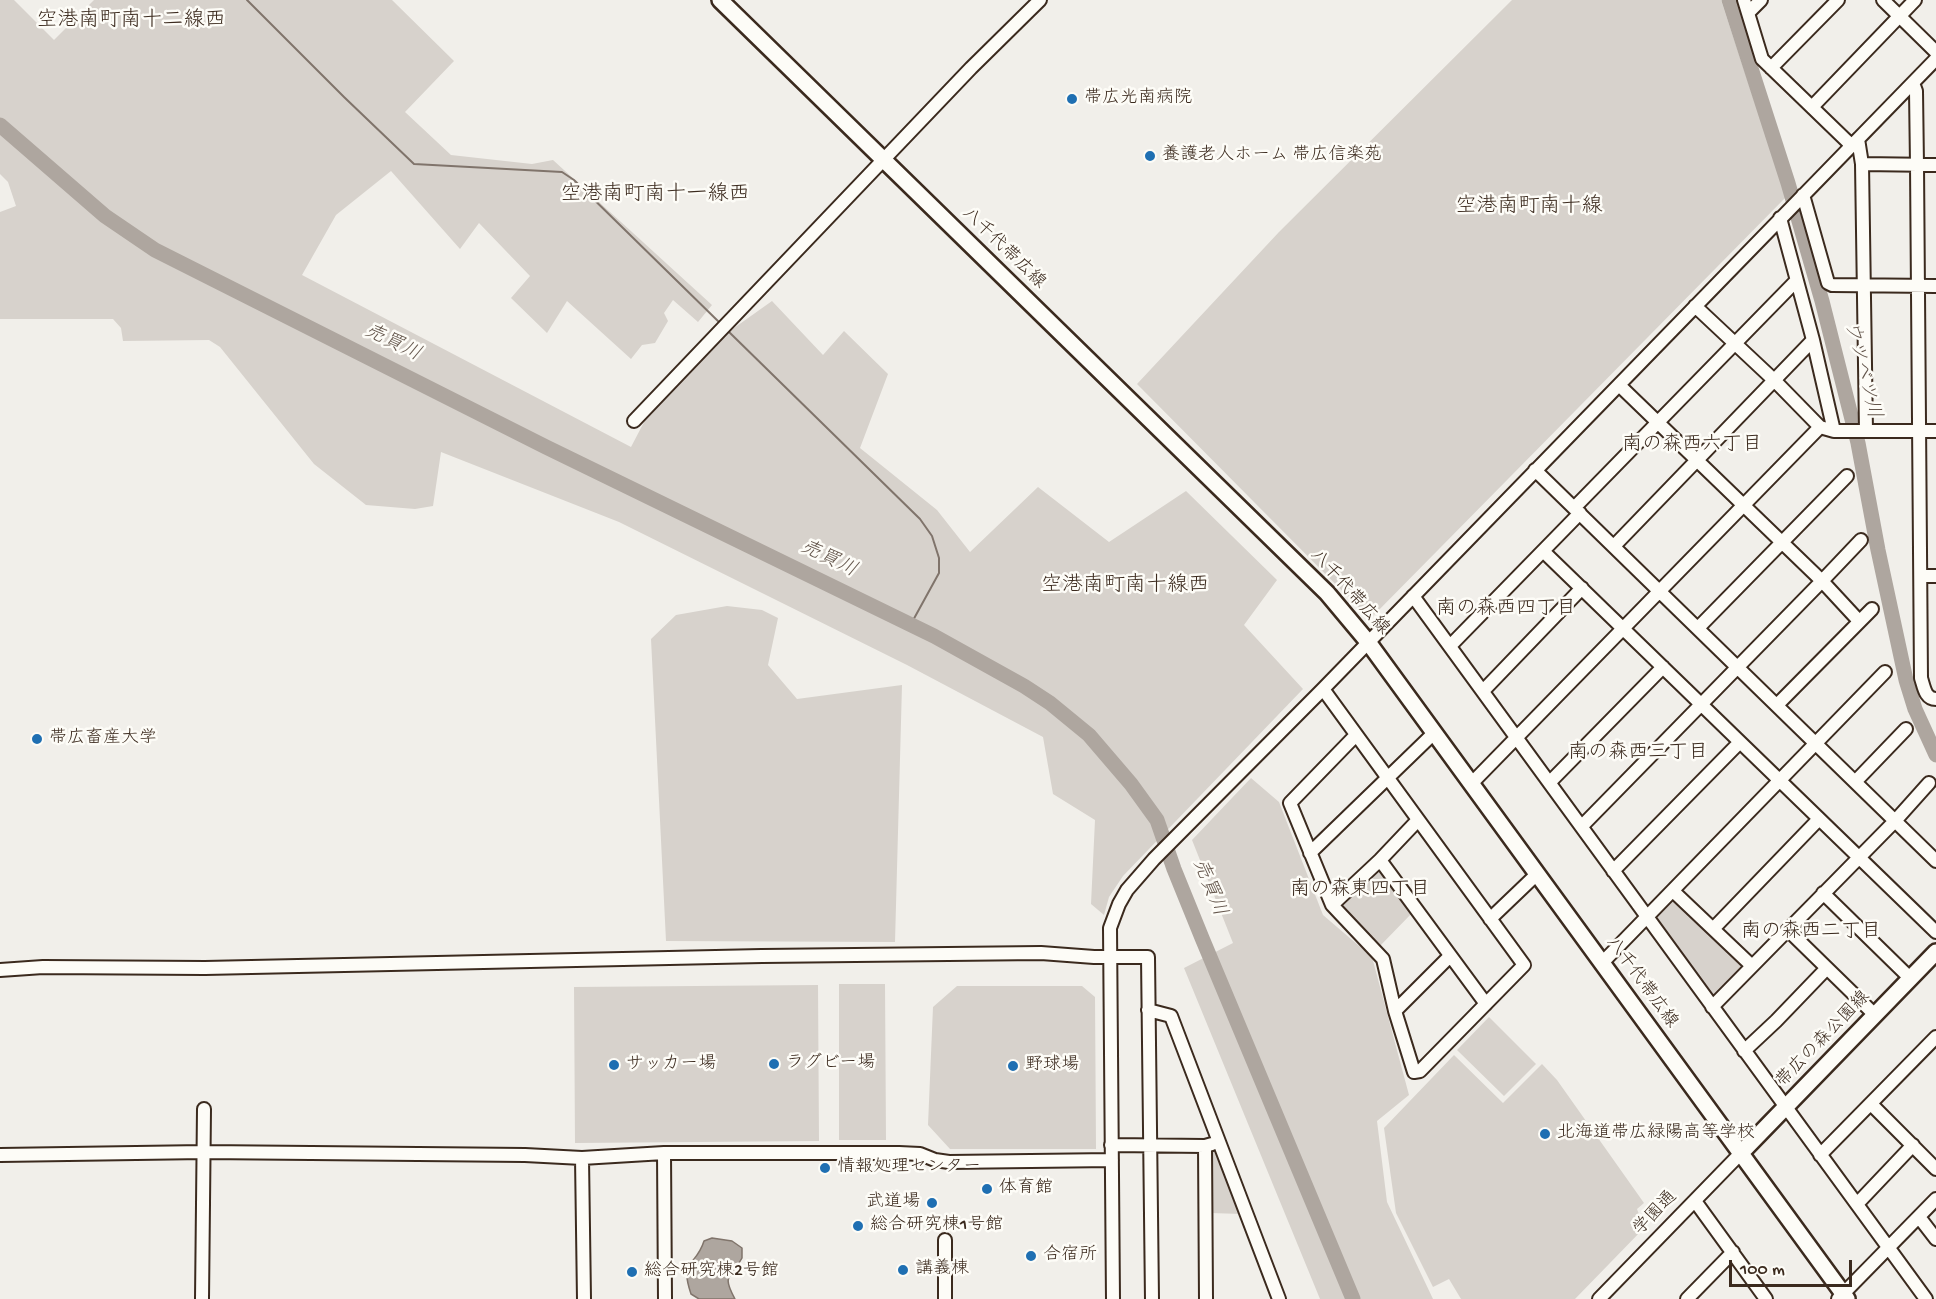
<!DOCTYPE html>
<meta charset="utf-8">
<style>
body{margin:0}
#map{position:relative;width:1936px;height:1299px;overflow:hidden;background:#f1efea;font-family:"Gochi Hand",sans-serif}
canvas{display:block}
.scale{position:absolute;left:1729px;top:1260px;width:123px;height:27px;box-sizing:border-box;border:3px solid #3b2a1e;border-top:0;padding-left:8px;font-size:18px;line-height:21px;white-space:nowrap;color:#3b2a1e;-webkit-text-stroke:4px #fdfcf7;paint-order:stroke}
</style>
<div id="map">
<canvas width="1936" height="1299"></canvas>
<div class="scale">100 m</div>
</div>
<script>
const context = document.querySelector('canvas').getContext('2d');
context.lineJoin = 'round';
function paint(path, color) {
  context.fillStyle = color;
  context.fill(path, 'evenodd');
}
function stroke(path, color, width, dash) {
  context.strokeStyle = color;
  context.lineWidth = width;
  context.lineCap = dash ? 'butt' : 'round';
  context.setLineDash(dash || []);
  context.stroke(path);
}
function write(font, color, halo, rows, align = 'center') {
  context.font = font + ' "Gochi Hand","Klee One",sans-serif';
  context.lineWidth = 5;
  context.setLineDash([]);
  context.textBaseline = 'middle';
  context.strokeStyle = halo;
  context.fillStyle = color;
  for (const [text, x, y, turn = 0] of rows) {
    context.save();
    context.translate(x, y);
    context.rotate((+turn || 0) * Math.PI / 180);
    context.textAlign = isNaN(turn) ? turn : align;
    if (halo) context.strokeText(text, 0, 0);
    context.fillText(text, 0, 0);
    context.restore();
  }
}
paint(new Path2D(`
 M0 0H14L54 40 94 0H392L454 61 405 112 451 155 532 164 553 160 712 305 698 322 673 300 664 313 668 321 655 343 642 345 631 359 567 301 547 333 511 298 530 276 479 223 460 249 391 171 336 215 302 275 631 447 653 405 720 338 772 301 823 355 844 331 888 374 860 448 937 510 970 552 1038 487 1109 542 1186 491 1277 580 1244 625 1303 689 1123 876 1109 897 1104 915 1091 904 1095 820 1053 794 1043 737 907 665 619 522 441 452 433 506 415 509 366 505 314 464 220 347 209 340 123 341 121 328 113 319H0V212L16 206 8 182 0 174Z
 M1512 0H1721L1786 197 1370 619 1137 384 1279 232Z
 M727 606 762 610 778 618 768 665 797 699 902 685 895 942 666 941 651 639 676 615Z
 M1251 778 1279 802 1323 915 1372 957 1409 1095 1377 1121 1387 1202 1433 1299H1320L1184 968 1233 943 1192 840Z
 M1375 870 1383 871 1413 912 1379 947 1343 911V905Z
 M1674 899 1742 964V970L1718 996H1710L1655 922 1656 917Z
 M839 984H885L886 1140H839Z
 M818 985 819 1141 575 1143 574 987Z
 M957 986H1082L1095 997 1096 1149H950L928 1125 933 1007Z
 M1489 1017 1536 1064 1504 1096 1457 1050Z
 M1454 1055 1503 1103 1542 1064 1557 1080 1644 1203 1637 1209 1644 1228 1575 1299H1461L1449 1279 1433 1287 1396 1213 1384 1128Z
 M1212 1149 1219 1151 1242 1214 1210 1213 1209 1152Z`), '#d7d2cc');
const water = new Path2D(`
 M712 1238 732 1241 742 1248V1258C731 1279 721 1273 735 1299H699L691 1294C679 1259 696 1267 704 1241Z`);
paint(water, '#aea69f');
stroke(water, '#80746b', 1.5);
stroke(new Path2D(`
 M247 0 344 97 414 164 562 172 574 180 722 325
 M728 331 920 519 932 536 939 558V573L911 624`), '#80746b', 2);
stroke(new Path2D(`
 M1729 0 1788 183 1822 301 1858 443 1878 550 1906 680 1915 709 1936 755
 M0 125 105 216 155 250 546 447 934 636 1024 686 1050 703 1089 735 1131 784 1157 820 1174 869 1202 938 1353 1299`), '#aea69f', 15);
const minor = new Path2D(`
 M1744 0 1762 59 1851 145
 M1883 0 1936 52
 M1749 12 1761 0
 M1771 68 1838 0
 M1913 83 1916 91 1917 165 1921 678C1924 687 1925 699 1936 699
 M1812 107 1915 0
 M1858 139 1862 164 1866 431
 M1862 164 1936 165
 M1803 195 1828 283 1832 285 1936 286
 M1780 218 1813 340 1834 431
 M1695 306 1775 381 1820 427 1834 431H1936
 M1619 385 1822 581 1859 621
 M634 421 971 68 1040 0
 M1535 470 1936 861
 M1574 508 1796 281
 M1614 546 1813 340
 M1544 552 1936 932
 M1921 576H1936
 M1413 596 1926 1299
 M1698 628 1847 476
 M1450 646 1580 513
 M1323 689 1524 965 1420 1071 1414 1072 1395 1011 1383 959 1332 905 1290 803 1356 735
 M1483 691 1582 588
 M1777 705 1872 609
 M1550 782 1663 667
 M1855 782 1906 729
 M1471 784 1820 427
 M1582 826 1822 581 1861 540
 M1310 853 1434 733
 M1380 860 1486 1004
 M1613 871 1740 742
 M1673 891 1752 966
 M1823 893 1911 979
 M1332 905 1380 860 1418 820
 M1490 919 1537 874
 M1713 929 1819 819
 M1788 930 1875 1015
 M1602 963 1885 672
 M0 970 43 967 205 968 762 956 1041 953 1094 957H1148L1152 1299
 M1712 1007 1895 821 1929 783
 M1148 1010 1171 1016 1279 1299
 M1395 1011 1450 956
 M1744 1051 1776 1021 1827 968
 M1871 1104 1936 1169
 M1111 1145 1205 1146 1212 1144
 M1205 1146 1206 1299
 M664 1153 665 1299
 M0 1155 204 1152 525 1155 582 1158 664 1153H899L920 1154 935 1160 949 1162 1112 1160
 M1820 1155 1936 1037
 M582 1158 584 1299
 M1695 1201 1766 1299
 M1857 1204 1913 1145
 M1919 1217 1936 1239
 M945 1240V1299
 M202 1299 204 1109
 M1113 1299 1110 928 1119 904 1127 890 1154 859 1323 689 1936 59
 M1599 1299 1740 1154
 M1687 1299 1733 1252
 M1838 1299 1936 1199`);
const major = new Path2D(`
 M720 0 1327 593 1368 642 1847 1299
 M1740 1154 1936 952`);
stroke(minor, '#3b2a1e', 16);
stroke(major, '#3b2a1e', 20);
stroke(minor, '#fdfcf7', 12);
stroke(major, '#fdfcf7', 15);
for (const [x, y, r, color] of [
 [1072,99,6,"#1f6fb2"],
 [1150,156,6,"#1f6fb2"],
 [37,739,6,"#1f6fb2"],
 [774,1064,6,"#1f6fb2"],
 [614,1065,6,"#1f6fb2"],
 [1013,1066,6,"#1f6fb2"],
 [1545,1134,6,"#1f6fb2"],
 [825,1168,6,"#1f6fb2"],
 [987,1189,6,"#1f6fb2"],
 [932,1203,6,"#1f6fb2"],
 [858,1226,6,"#1f6fb2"],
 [1031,1256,6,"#1f6fb2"],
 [903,1270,6,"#1f6fb2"],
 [632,1272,6,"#1f6fb2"]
]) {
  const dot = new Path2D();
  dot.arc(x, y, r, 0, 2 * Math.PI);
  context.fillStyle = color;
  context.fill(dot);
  stroke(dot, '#fdfcf7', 2);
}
write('18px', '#3b2a1e', '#fdfcf7', [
 ["帯広光南病院",1084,99],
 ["養護老人ホーム 帯広信楽苑",1162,156],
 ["帯広畜産大学",49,739],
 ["ラグビー場",786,1064],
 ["サッカー場",626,1065],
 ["野球場",1025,1066],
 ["北海道帯広緑陽高等学校",1557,1134],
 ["情報処理センター",837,1168],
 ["体育館",999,1189],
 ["武道場",920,1203,"right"],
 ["総合研究棟1号館",870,1226],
 ["合宿所",1043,1256],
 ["講義棟",915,1270],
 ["総合研究棟2号館",644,1272]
], 'left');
write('18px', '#3b2a1e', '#fdfcf7', [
 ["八千代帯広線",1003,249,44],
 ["八千代帯広線",1349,593,48],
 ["八千代帯広線",1641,983,54],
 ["帯広の森公園線",1824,1040,-46],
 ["学園通",1656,1214,-46]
]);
write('italic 20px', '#63554b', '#fdfcf7', [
 ["売買川",392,344,26],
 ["ウツベツ川",1861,370,76],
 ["売買川",828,560,26],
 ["売買川",1208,888,68]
]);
write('20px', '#3b2a1e', '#fdfcf7', [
 ["南の森西六丁目",1692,446],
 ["南の森西四丁目",1506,610],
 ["南の森西三丁目",1638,754],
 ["南の森東四丁目",1360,891],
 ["南の森西二丁目",1811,933]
]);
write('21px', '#3b2a1e', '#fdfcf7', [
 ["空港南町南十二線西",131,22],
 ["空港南町南十一線西",655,196],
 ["空港南町南十線",1529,208],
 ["空港南町南十線西",1125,587]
]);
</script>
